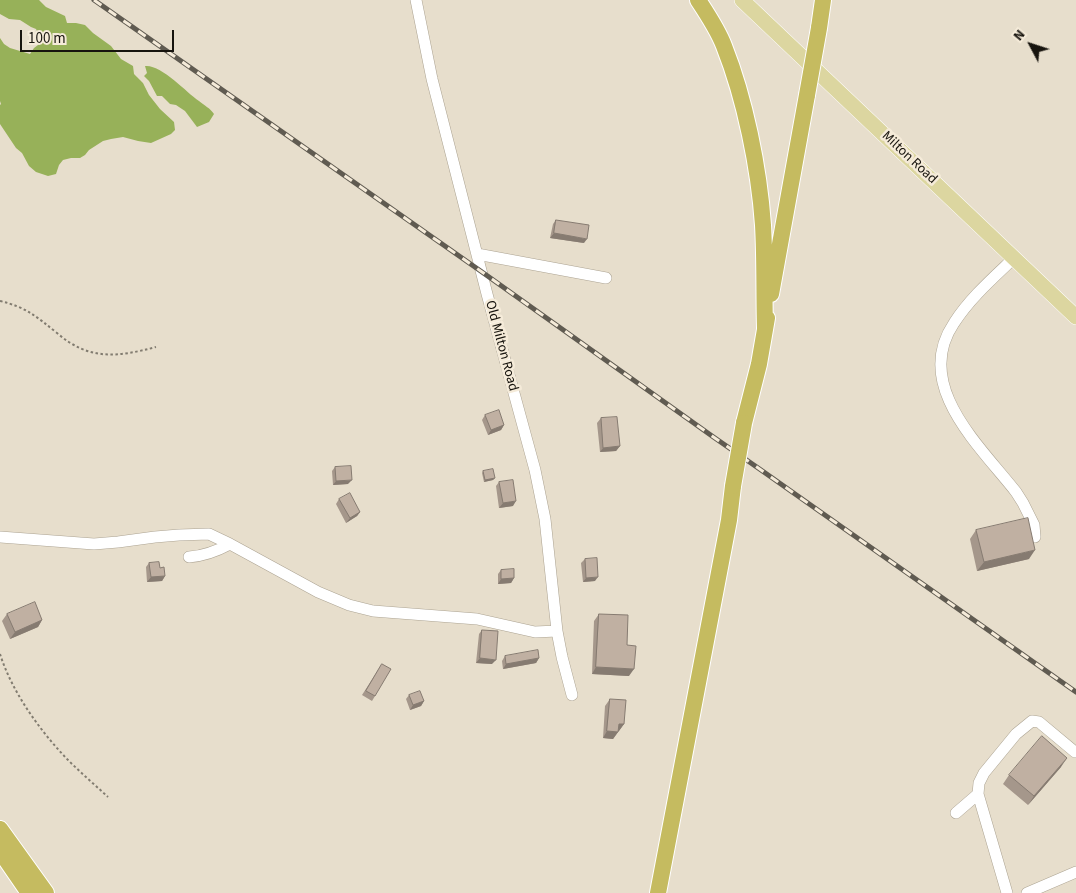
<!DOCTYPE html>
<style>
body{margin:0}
#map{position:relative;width:1076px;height:893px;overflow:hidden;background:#e7decc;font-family:"Source Sans 3",sans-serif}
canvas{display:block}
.north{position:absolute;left:1006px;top:20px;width:50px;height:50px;-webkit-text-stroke:4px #f5ebd9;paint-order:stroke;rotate:310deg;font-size:14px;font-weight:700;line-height:20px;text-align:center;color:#17140e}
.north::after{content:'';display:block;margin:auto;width:18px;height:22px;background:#17140e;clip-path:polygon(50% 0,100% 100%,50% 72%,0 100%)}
.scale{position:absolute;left:20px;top:30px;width:154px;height:22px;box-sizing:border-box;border:2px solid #17140e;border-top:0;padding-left:6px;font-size:15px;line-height:18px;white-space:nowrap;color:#17140e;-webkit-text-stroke:4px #f5ebd9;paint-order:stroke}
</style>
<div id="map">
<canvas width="1076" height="893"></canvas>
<div class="north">N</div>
<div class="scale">100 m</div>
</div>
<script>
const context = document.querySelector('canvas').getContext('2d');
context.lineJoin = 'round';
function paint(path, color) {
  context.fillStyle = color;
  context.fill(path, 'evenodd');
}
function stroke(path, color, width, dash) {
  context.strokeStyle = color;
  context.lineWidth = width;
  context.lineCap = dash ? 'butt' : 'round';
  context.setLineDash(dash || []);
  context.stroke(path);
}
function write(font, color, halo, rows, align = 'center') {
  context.font = font + ' "Source Sans 3",sans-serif';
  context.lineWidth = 5;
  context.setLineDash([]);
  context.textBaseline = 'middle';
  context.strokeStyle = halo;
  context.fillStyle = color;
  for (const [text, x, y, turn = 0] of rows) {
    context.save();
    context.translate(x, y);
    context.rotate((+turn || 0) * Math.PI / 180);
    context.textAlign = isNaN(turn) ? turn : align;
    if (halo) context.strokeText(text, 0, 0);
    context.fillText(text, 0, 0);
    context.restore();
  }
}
paint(new Path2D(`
 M0 0H39L46 7 65 16 67 23H76L85 25 93 33 111 46 121 59 133 66 134 74 143 83 149 95 160 109 174 122 175 130 171 134 151 143 138 141 123 137 111 139 103 141 89 150 85 155 80 158H71L63 160 59 165 56 174 48 176 36 172 29 166 22 153 16 148 0 124V105L1 104 0 101V38L4 44 10 48 30 54 34 48 42 42 36 29 31 27 20 20 9 19 0 14Z
 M145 66C161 64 186 92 199 101 205 106 210 108 214 114L209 122 197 127 185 111 176 105 170 104 162 96H157L149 81 144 76 147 73Z`), '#97b159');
const minor = new Path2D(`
 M416 0 432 79 487 294 535 470 545 519 557 631 562 657 572 695
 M477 254 606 278
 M1014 258C993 278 970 298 954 323 912 385 980 446 1016 492L1023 503 1034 525 1035 537
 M0 537 94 544 118 542 155 537 179 535 209 534 230 544
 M189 557C205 556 217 551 230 544L318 592 349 605 373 611 477 619 535 632 557 631
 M956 813 978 794
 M1007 893 978 794 979 783 984 773 1016 734 1032 721 1039 722 1075 752
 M1027 893 1076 872`);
const major = new Path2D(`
 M742 0 1076 317`);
const highway = new Path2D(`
 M698 0C708 15 718 30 724 46 745 99 759 168 763 225 765 259 764 293 765 328
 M819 28 823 0
 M771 294 807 95
 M744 423 759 364 767 318
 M0 829 46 893
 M0 851 29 893
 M658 893 729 520 733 486`);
stroke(minor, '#aca392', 12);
stroke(major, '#fff', 16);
stroke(highway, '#fff', 18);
stroke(new Path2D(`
 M0 301C26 307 37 317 57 333 89 361 118 357 156 347
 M0 654C12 692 40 731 68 760 81 773 95 785 108 797`), '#827c70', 2, [2.5, 2.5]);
stroke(minor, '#fff', 11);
stroke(major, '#dcd6a0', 15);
stroke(highway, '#c5bb60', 16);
const rail = new Path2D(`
 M94 0 482 272 712 436 761 470 1076 692`);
stroke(rail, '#605b51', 5);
stroke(rail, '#f5ebd9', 3, [9]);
const highwayBridge = new Path2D(`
 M807 95 819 28
 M733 486 744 423`);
stroke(highwayBridge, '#fff', 18, []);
stroke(highwayBridge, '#c5bb60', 16);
paint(new Path2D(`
 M556 220 584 243 550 238 553 224Z
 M485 415 504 425 501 430 488 435 482 420Z
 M601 418 620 446 616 451 600 452 597 423Z
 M335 467 348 484 333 485 332 471Z
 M483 471 495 478 493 480 484 482 482 473Z
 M499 482 513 506 499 508 496 486Z
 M339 499 360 512 357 516 346 523 336 504Z
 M976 530 1029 559 977 571 970 539Z
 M585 559 595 581 583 582 581 563Z
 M149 563 160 568 165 576 162 581 147 582 146 567Z
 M501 570 514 578 511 583 498 584V574Z
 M7 614 42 620 38 627 10 639 2 621Z
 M599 614 629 676 592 674 594 621Z
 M482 630 492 664 476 663 479 634Z
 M505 656 539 658 536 663 503 669 502 661Z
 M382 664 375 696 372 701 362 695Z
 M409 695 424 701 421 706 410 710 406 699Z
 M610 699 624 724 613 739 603 738 605 706Z
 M1061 767 1028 805 1003 784 1009 775Z`), '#a5978b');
paint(new Path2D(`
 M554 233 587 239 584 243 550 238Z
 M504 425 501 430 488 435 491 430Z
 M620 446 616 451 600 452 603 448Z
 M495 478 493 480 484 482 485 480Z
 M352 480 348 484 333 485 336 481Z
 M516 501 513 506 499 508 503 503Z
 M360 512 357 516 346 523 350 518Z
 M1035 550 1029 559 977 571 984 562Z
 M165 576 162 581 147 582 151 577Z
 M598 577 595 581 583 582 586 578Z
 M514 578 511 583 498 584 501 579Z
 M42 620 38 627 10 639 15 632Z
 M480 658 496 660 492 664 476 663Z
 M539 658 536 663 503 669 506 664Z
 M596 667 634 669 629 676 592 674Z
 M424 701 421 706 410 710 413 705Z
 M619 724H624L619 731H614Z
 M607 731 618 732 613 739 603 738Z
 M1067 758 1061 767 1028 805 1034 796Z`), '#867b71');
const building = new Path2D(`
 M556 220 589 225 587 239 554 233Z
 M499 410 504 425 491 430 485 415Z
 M617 417 620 446 603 448 601 418Z
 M351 466 352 480 336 481 335 467Z
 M493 469 495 478 485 480 483 471Z
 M513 480 516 501 503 503 499 482Z
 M350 493 360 512 350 518 339 499Z
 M1028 518 1035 550 984 562 976 530Z
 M597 558 598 577 586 578 585 559Z
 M159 562 160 568 164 567 165 576 151 577 149 563Z
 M514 569V578L501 579V570Z
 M35 602 42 620 15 632 7 614Z
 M599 614 628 615 627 645 636 646 634 669 596 667Z
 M482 630 498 631 496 660 480 658Z
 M538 650 539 658 506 664 505 656Z
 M382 664 391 669 375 696 366 691Z
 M420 691 424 701 413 705 409 695Z
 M610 699 626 700 624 724H619L618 732 607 731Z
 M1042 736 1067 758 1034 796 1009 775Z`);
paint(building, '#c0b0a2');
stroke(building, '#867b71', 1);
write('14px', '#17140e', '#f5ebd9', [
 ["Milton Road",909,158,43],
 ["Old Milton Road",501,346,75]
]);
</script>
